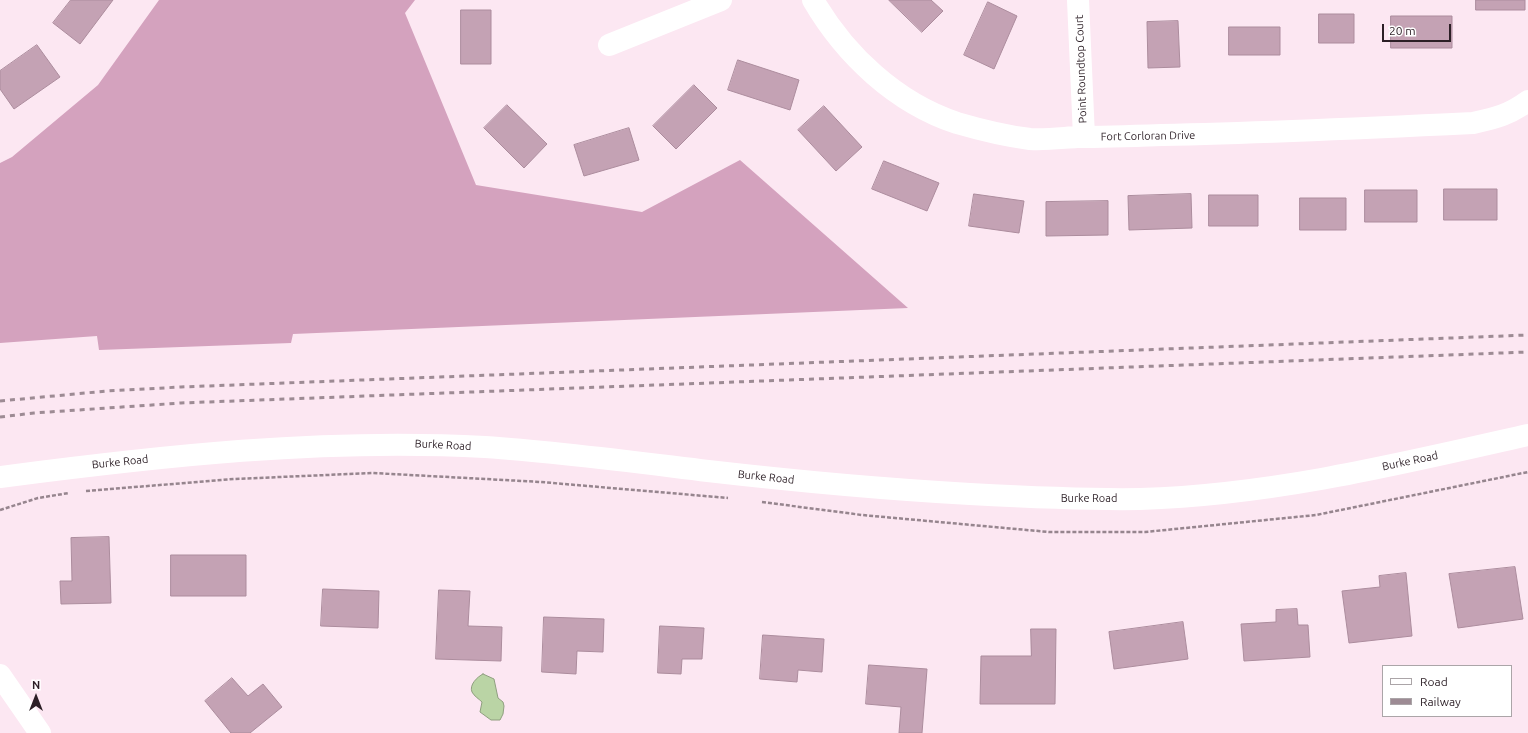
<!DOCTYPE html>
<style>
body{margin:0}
#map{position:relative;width:1528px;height:733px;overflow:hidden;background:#fce7f2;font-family:Ubuntu,sans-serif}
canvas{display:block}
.legend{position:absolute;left:1382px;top:665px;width:130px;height:52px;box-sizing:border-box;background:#fff;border:1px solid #aba5a8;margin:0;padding:5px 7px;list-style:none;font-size:12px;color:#2c1f26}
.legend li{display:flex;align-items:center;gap:8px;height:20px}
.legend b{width:20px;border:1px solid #aba5a8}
.north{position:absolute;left:16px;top:677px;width:40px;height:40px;-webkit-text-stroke:3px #fff;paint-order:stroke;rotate:0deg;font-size:11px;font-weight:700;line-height:16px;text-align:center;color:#2c1f26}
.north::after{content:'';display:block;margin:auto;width:14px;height:18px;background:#2c1f26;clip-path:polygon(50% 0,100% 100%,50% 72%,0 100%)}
.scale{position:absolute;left:1382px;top:24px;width:69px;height:18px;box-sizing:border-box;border:2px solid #2c1f26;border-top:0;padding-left:5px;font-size:12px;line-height:14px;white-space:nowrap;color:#2c1f26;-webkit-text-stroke:3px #fff;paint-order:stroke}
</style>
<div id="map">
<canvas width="1528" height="733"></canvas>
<ul class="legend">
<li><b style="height:5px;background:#fff"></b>Road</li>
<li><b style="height:5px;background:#9d8b94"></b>Railway</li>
</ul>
<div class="north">N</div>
<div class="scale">20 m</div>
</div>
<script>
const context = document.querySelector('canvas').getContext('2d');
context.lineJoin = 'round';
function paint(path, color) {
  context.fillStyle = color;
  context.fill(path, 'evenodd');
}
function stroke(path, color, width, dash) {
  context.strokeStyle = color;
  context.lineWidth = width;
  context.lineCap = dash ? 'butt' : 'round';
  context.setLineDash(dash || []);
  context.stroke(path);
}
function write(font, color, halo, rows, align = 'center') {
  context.font = font + ' Ubuntu,sans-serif';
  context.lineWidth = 3;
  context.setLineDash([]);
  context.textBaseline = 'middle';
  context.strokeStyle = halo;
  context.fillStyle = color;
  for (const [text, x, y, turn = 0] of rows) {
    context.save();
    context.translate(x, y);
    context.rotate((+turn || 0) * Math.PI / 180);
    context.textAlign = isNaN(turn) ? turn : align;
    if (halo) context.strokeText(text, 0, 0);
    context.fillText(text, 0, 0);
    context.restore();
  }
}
paint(new Path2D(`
 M159 0H415L405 13 476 185 642 212 740 160 908 308 293 334 291 343 99 350 97 336 0 343V163L12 157 98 85Z`), '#d4a2be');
const water = new Path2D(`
 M483 674 494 679 498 698 503 702 504 706 503 714 500 720H491L480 712 482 702C479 699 474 696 472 692 469 685 477 677 483 674Z`);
paint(water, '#bad4a5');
stroke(water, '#8f9e7f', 1);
const building = new Path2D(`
 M71 0H113L80 44 53 23Z
 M889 0H931L943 11 922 32Z
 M1476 0H1525V10H1476Z
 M988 2 1017 16 994 69 964 55Z
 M461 10H491V64H461Z
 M1319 14H1354V43H1319Z
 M1391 16H1452V48H1391Z
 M1178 21 1180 67 1148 68 1147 22Z
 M1229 27H1280V55H1229Z
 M37 45 60 77 14 109 0 89V71Z
 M738 60 799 80 790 110 728 90Z
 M694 85 717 108 676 149 653 126Z
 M507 105 547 144 524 168 484 128Z
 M824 106 862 147 836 171 798 130Z
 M629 128 639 160 584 176 574 145Z
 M884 161 939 183 927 211 872 189Z
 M1444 189H1497V220H1444Z
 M1365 190H1417V222H1365Z
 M974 194 1024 201 1019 233 969 226Z
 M1191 194 1192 228 1129 230 1128 196Z
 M1209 195H1258V226H1209Z
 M1300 198H1346V230H1300Z
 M1108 201V235L1046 236V202Z
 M109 537 111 603 61 604 60 581H72L71 538Z
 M171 555H246V596H171Z
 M1515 567 1523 619 1458 628 1449 574Z
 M1406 573 1412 636 1349 643 1342 591 1380 587 1379 576Z
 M323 589 379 591 378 628 321 626Z
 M439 590 470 591 468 626 502 627 501 661 436 659Z
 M1297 609 1298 625H1308L1310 657 1244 661 1241 624 1276 622V610Z
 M544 617 604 619 603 652 577 651 576 674 542 672Z
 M1183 622 1188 659 1114 669 1109 632Z
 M660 626 704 628 702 659H682L681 674 658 673Z
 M1031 629H1056L1055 704H980L981 656H1031Z
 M763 635 824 639 822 672 798 670 797 682 760 679Z
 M869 665 927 669 922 733H899L901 707 866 704Z
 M232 678 248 696 263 684 282 707 250 733H231L205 701Z`);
paint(building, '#c4a2b4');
stroke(building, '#ac8c9d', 1);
stroke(new Path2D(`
 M86 491 234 479 373 473 541 482 728 498
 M762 502 862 515 1049 532H1145L1316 515 1528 472
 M0 510 38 498 69 493`), '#96858e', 2.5, [4, 2]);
stroke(new Path2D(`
 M813 0C845 55 896 103 957 123 981 130 1005 136 1030 139 1045 140 1061 138 1077 137 1105 137 1134 136 1162 135 1266 133 1370 128 1473 123 1495 118 1509 115 1528 101
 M1078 0 1084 137
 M609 45 721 0
 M0 477C161 456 323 438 485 447 560 452 634 462 708 471 795 481 882 489 970 494 1026 497 1083 500 1140 499 1272 495 1400 464 1528 435
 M0 675 40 733`), '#fff', 22);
stroke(new Path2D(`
 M0 401 107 391 181 387 1528 335
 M0 417 34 413 181 403 1528 352`), '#9d8b94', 3, [5, 5]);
write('11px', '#2c1f26', '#fff', [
 ["Point Roundtop Court",1081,69,-92],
 ["Fort Corloran Drive",1148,136,-1],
 ["Burke Road",443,445,3],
 ["Burke Road",1410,461,-12],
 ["Burke Road",120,462,-6],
 ["Burke Road",766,477,6],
 ["Burke Road",1089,498]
]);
</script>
